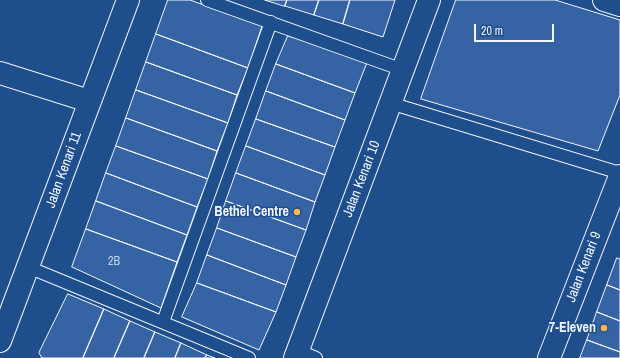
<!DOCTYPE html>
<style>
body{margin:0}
#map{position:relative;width:620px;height:358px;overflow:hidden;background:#1f4e8c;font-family:"Archivo Narrow",sans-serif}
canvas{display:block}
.scale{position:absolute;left:474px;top:24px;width:80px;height:18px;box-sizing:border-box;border:2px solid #f2f6ff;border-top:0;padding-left:5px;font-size:12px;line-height:14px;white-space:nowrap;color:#f2f6ff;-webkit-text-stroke:3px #1f4e8c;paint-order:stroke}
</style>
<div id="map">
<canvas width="620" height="358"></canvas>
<div class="scale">20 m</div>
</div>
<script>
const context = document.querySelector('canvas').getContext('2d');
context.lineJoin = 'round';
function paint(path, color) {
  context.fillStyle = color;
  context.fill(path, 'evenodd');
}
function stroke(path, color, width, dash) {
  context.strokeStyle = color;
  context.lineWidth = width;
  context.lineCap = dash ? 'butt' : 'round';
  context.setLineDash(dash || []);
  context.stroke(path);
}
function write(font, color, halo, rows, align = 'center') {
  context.font = font + ' "Archivo Narrow",sans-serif';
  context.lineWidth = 3;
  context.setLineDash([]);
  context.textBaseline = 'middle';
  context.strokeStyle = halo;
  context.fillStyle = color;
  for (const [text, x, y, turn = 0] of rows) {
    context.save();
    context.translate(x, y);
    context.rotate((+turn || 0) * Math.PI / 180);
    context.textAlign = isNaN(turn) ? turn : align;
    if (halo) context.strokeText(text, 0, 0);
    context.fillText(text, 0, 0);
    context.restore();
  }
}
const building = new Path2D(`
 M168 0H190L262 26 248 68 156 34Z
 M265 0H287L285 6Z
 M287 0H319L314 15 285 6Z
 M319 0H350L343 24 314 15Z
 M350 0H395L383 37 343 24Z
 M456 0H555L620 20V95L598 151 421 99Z
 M156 34 248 68 237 95 146 62Z
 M288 36 368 60 355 93 276 64Z
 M146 62 237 95 228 123 136 90Z
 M276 64 355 93 345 120 266 91Z
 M136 90 228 123 217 151 126 118Z
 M266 91 345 120 335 147 256 119Z
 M126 118 217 151 208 179 116 146Z
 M256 119 335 147 325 175 246 146Z
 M116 146 208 179 197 207 106 173Z
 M246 146 325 175 315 202 236 173Z
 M106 173 197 207 187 235 96 201Z
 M236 173 315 202 306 230 226 201Z
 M96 201 187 235 177 262 86 229Z
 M226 201 306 230 296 257 217 228Z
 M217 228 296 257 286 285 207 255Z
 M86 229 177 262 161 308 72 267Z
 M207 255 286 285 276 312 197 283Z
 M617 258 620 259V290L607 285Z
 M197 283 276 312 259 350 182 317Z
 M607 285 620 290V321L597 312Z
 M68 294 104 309 83 358H42L39 353Z
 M104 309 130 321 114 358H83Z
 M597 312 620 321V352L587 340Z
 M130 321 155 332 144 358H114Z
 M155 332 181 343 175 358H144Z
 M587 340 620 352V358H580Z
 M181 343 207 355 205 358H175Z
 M207 355 215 358H205Z`);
paint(building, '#3563a3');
stroke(building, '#f2f6ff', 1);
const service = new Path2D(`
 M207 0 403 70
 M390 103 620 173
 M28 267 249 358
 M163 322 271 22
 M297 350 316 358`);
const minor = new Path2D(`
 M604 0 620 5
 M0 73 89 101
 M0 341 128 0
 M295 358 429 0
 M549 358 620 176`);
stroke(service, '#f2f6ff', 14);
stroke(minor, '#f2f6ff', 24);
stroke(service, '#1f4e8c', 12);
stroke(minor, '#1f4e8c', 22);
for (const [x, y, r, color] of [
 [297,212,4,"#ffb74d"],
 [604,328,4,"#ffb74d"]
]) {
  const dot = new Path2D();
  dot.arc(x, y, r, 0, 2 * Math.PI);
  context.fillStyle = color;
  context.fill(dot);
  stroke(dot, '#1f4e8c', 1.5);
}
write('12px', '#c3d1e8', null, [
 ["2B",114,262]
]);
write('14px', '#f2f6ff', '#1f4e8c', [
 ["Jalan Kenari 11",64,170,-70],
 ["Jalan Kenari 10",362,179,-69],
 ["Jalan Kenari 9",584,267,-69]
]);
write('bold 14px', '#f2f6ff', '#1f4e8c', [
 ["Bethel Centre",289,212],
 ["7-Eleven",596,328]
], 'right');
</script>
